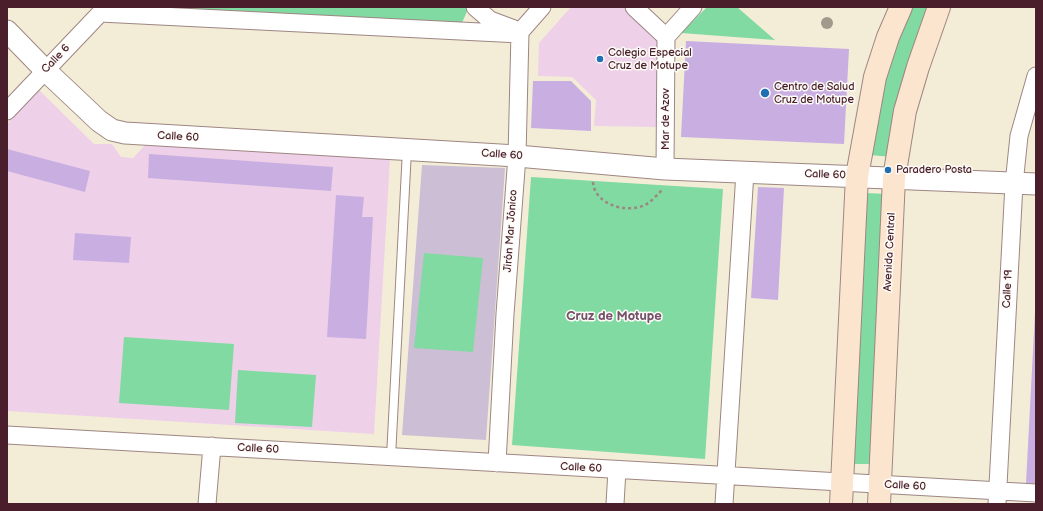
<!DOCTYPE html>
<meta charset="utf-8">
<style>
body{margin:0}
#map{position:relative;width:1043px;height:511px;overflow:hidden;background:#f3edd8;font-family:"Balsamiq Sans",sans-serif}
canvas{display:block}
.frame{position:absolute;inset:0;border:8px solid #4a1f2b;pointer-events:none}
</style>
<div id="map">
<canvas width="1043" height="511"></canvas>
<div class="frame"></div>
</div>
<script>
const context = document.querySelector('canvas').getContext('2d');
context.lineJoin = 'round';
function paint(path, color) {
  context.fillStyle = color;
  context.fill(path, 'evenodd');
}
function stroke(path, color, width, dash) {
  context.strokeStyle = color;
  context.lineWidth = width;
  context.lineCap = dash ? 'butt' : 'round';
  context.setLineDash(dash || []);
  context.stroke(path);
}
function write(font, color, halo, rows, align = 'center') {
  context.font = font + ' "Balsamiq Sans",sans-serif';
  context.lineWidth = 3;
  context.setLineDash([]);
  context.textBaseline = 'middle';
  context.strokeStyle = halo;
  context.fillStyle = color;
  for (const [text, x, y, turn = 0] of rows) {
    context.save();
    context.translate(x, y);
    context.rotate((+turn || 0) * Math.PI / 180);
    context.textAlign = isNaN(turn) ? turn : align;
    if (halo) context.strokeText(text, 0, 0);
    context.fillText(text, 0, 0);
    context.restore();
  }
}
paint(new Path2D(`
 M571 7H627L662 38 657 127 594 126 596 100 572 77 538 76 539 43Z
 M38 89 94 144H112L121 157 133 158 146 144 390 159 374 434 7 411V124Z`), '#eed0e8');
paint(new Path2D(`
 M422 165 505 168 486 440 402 435Z`), '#ccbed4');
paint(new Path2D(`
 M134 7H466L468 9 458 32Z
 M707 7H737L775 40 681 33Z
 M907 7H932L893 157 869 155 881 77Z
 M531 177 723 189 705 459 512 445Z
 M865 193 887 194 871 464H851Z
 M424 253 483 258 473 352 414 348Z
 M124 337 234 344 229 410 119 403Z
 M238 370 316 375 312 427 235 423Z`), '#80daa1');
paint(new Path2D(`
 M686 41 849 49 844 144 681 137Z
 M533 81H571L591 101V131L531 128Z
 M7 149 90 171 85 192 7 171Z
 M149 154 333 167 331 191 148 178Z
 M758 187 784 188 778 300 751 298Z
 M336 195 364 197 362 217H373L366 339 327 337Z
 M75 233 131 237 129 263 73 260Z
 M1035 312H1036V484L1026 483Z`), '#c9aee2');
const service = new Path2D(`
 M391 457 407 150`);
const minor = new Path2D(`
 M475 7 490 20 514 29
 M634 7 666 37
 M100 13 520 34
 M7 111 106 7
 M665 169 666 37 693 7
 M7 435 1036 493
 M497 463 505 314 517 156 520 32 542 7
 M207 504 212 446
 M615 504 617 470
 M724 504 745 172
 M997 504 1014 184 1019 136 1036 76`);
const tertiary = new Path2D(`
 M7 31 45 70 99 121 112 130 125 133 517 156 665 169 1036 184`);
const secondary = new Path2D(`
 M841 504 857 176 875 77 888 37 901 7
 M879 504 894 178 905 111 918 67 939 7`);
stroke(service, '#9e8682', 10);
stroke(minor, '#9e8682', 19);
stroke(tertiary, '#9e8682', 23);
stroke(secondary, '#9e8682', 24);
stroke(new Path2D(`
 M593 182C594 204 626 214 645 205 651 202 657 195 662 190V188`), '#9e8682', 2.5, [3, 3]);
stroke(service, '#fff', 8);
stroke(minor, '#fff', 17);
stroke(tertiary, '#fff', 21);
stroke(secondary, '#fce5cf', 22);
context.fillStyle = '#9f9a8c';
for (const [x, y] of [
 [827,23]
]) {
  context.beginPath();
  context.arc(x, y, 6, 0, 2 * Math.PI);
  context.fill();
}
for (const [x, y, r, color] of [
 [600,59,4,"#1f6fb2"],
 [765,93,5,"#1f6fb2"],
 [888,170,4,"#1f6fb2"]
]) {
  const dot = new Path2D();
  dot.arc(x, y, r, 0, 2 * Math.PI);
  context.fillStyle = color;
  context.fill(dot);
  stroke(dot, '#fdfcf7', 1.5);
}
write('11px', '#4a1f2b', '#fdfcf7', [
 ["Colegio Especial",608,53],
 ["Cruz de Motupe",608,66],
 ["Centro de Salud",774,87],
 ["Cruz de Motupe",774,100],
 ["Paradero Posta",896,170]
], 'left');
write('11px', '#4a1f2b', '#fdfcf7', [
 ["Calle 6",56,59,-46],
 ["Mar de Azov",666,119,-90],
 ["Calle 60",178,137,3],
 ["Calle 60",502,155,4],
 ["Calle 60",825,175,2],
 ["Jirón Mar Jónico",511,231,-86],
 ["Avenida Central",890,252,-87],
 ["Calle 19",1008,289,-87],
 ["Calle 60",258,449,3],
 ["Calle 60",581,468,3],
 ["Calle 60",905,486,3]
]);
write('bold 13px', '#76516b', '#fdfcf7', [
 ["Cruz de Motupe",614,317]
]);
</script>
